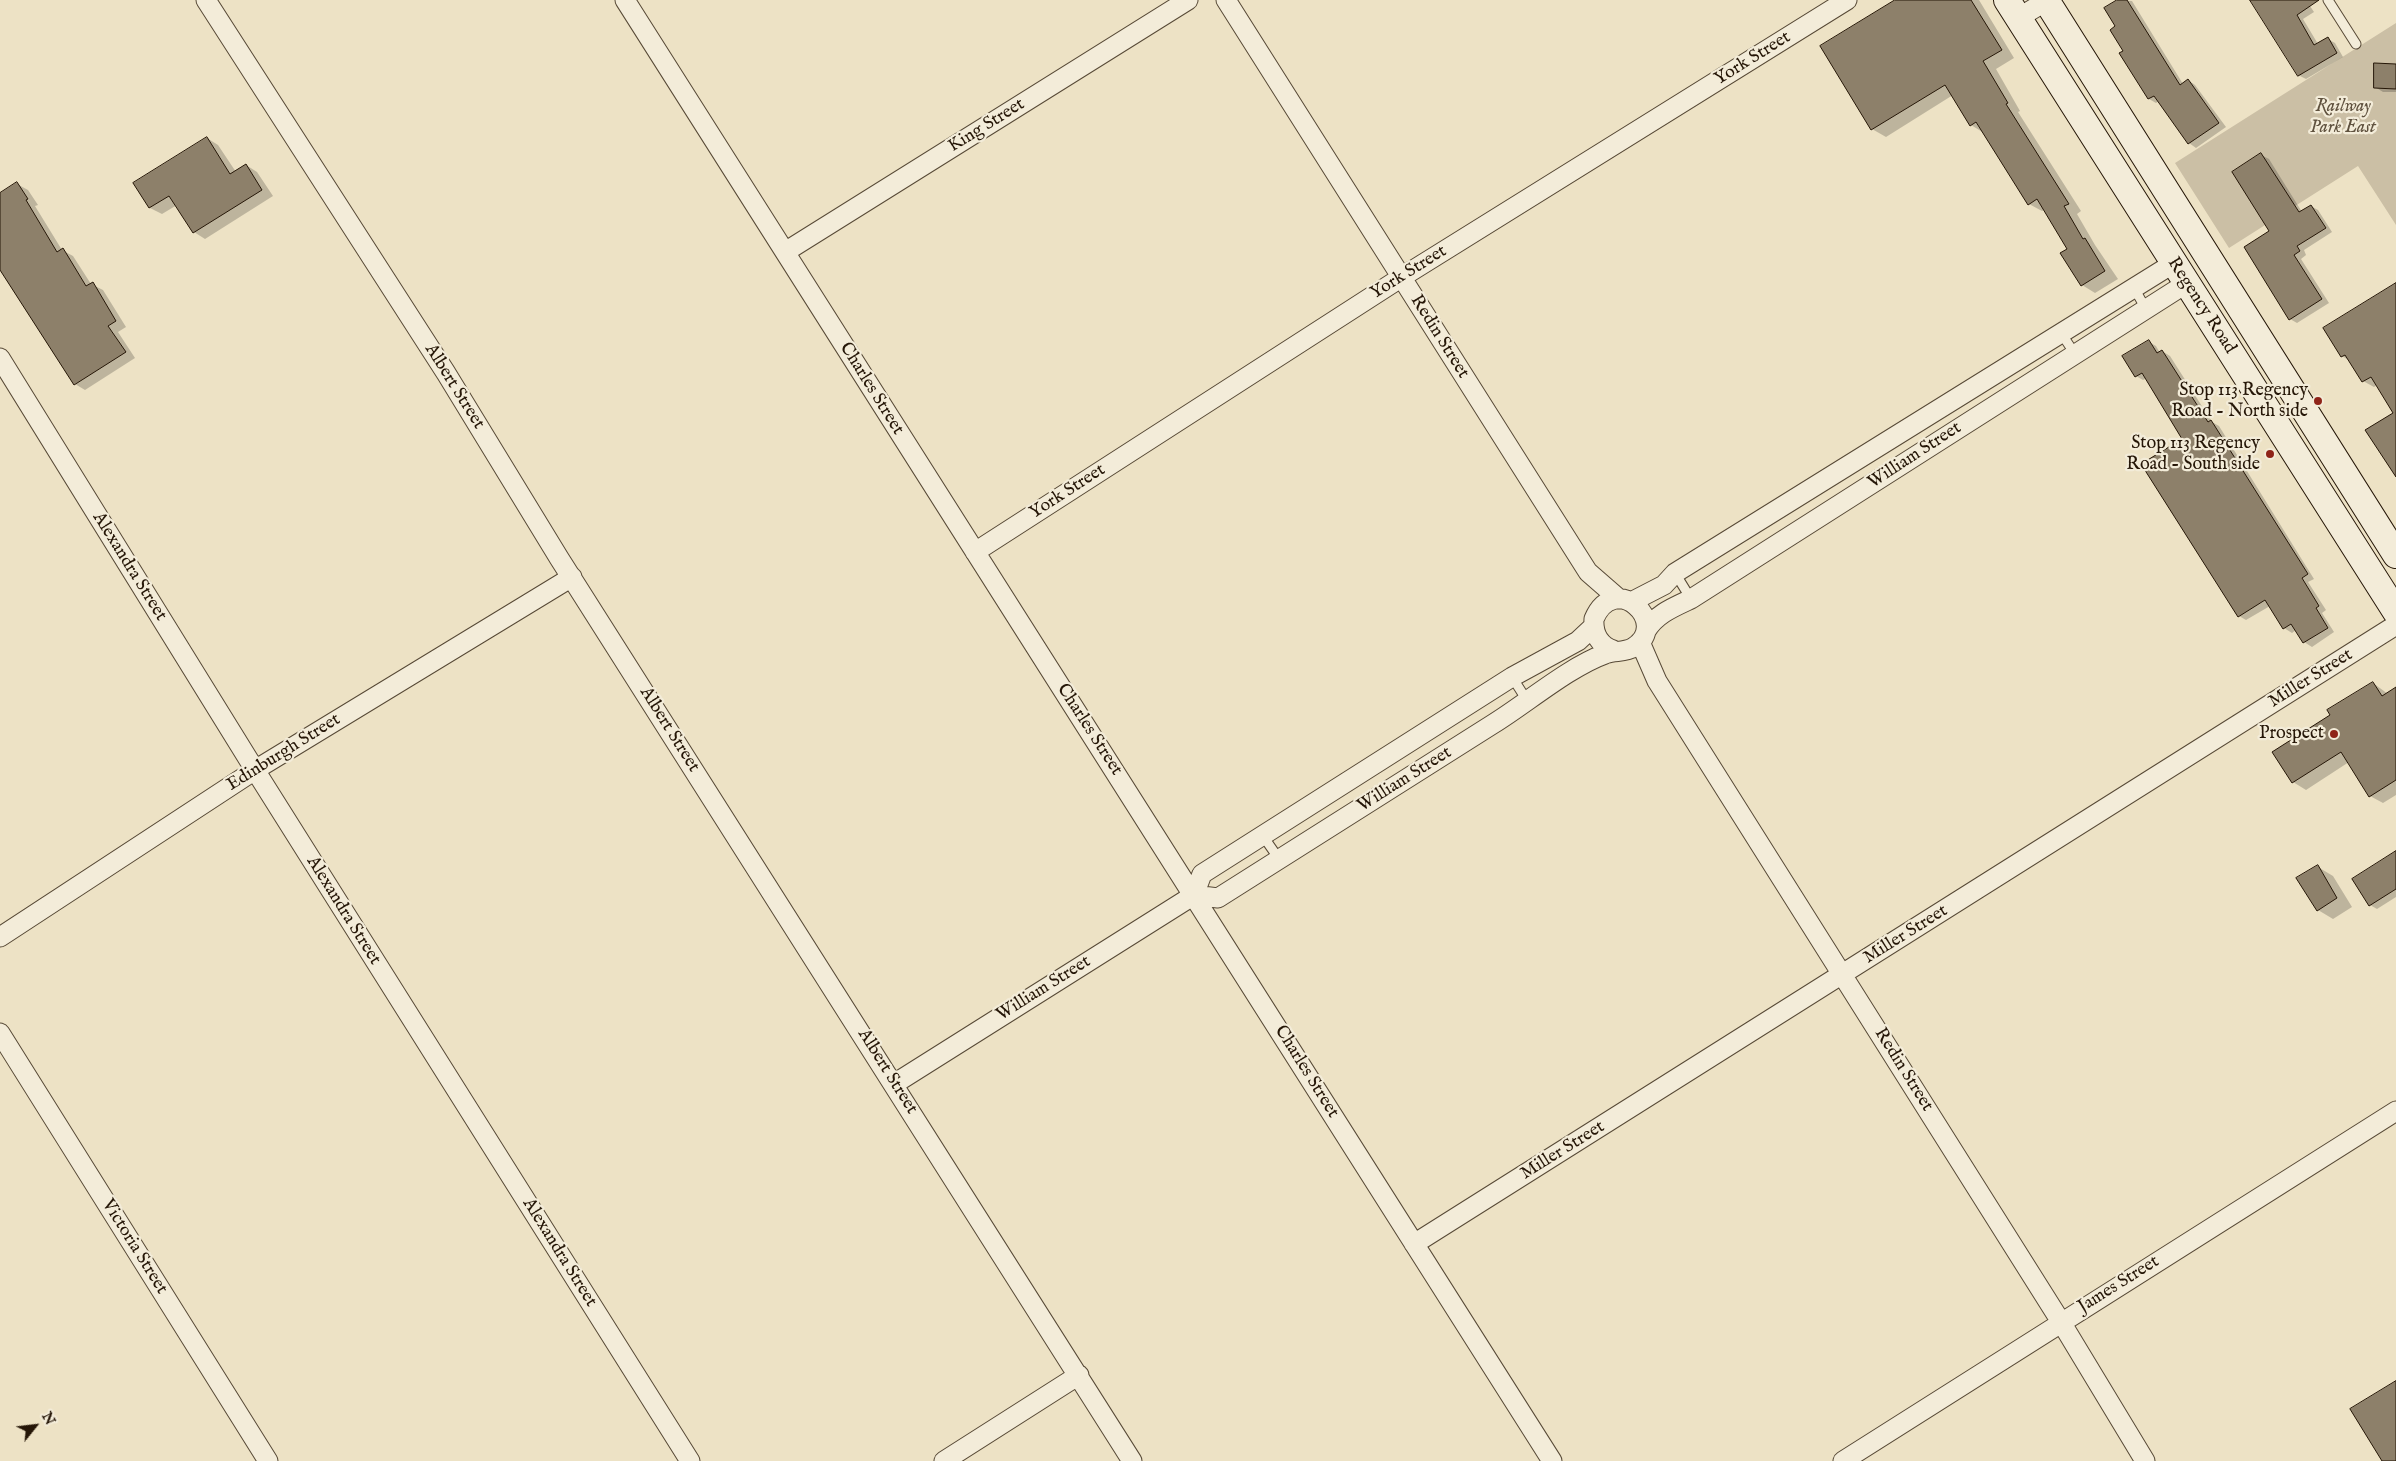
<!DOCTYPE html>
<style>
body{margin:0}
#map{position:relative;width:2396px;height:1461px;overflow:hidden;background:#ede2c5;font-family:"IM FELL English",serif}
canvas{display:block}
.north{position:absolute;left:10px;top:1401px;width:50px;height:50px;-webkit-text-stroke:4px #f3ecd9;paint-order:stroke;rotate:61deg;font-size:14px;font-weight:700;line-height:20px;text-align:center;color:#251607}
.north::after{content:'';display:block;margin:auto;width:18px;height:22px;background:#251607;clip-path:polygon(50% 0,100% 100%,50% 72%,0 100%)}
</style>
<div id="map">
<canvas width="2396" height="1461"></canvas>
<div class="north">N</div>
</div>
<script>
const context = document.querySelector('canvas').getContext('2d');
context.lineJoin = 'round';
function paint(path, color) {
  context.fillStyle = color;
  context.fill(path, 'evenodd');
}
function stroke(path, color, width, dash) {
  context.strokeStyle = color;
  context.lineWidth = width;
  context.lineCap = dash ? 'butt' : 'round';
  context.setLineDash(dash || []);
  context.stroke(path);
}
function write(font, color, halo, rows, align = 'center') {
  context.font = font + ' "IM FELL English",serif';
  context.lineWidth = 4.5;
  context.setLineDash([]);
  context.textBaseline = 'middle';
  context.strokeStyle = halo;
  context.fillStyle = color;
  for (const [text, x, y, turn = 0] of rows) {
    context.save();
    context.translate(x, y);
    context.rotate((+turn || 0) * Math.PI / 180);
    context.textAlign = isNaN(turn) ? turn : align;
    if (halo) context.strokeText(text, 0, 0);
    context.fillText(text, 0, 0);
    context.restore();
  }
}
paint(new Path2D(`
 M2396 23V225L2358 166 2229 248 2175 163Z`), '#cbbfa5');
paint(new Path2D(`
 M1897 0H1979L2014 58 1996 69 2020 111 2018 112 2081 211 2077 214 2095 245 2118 279 2095 293 2082 285 2068 249 2044 210 2042 211 2029 204 1984 133 1971 125 1953 95 1886 137 1872 129 1822 47Z
 M2119 0 2132 1 2183 84 2188 80 2195 85 2226 127 2196 148 2189 143 2159 101 2156 103 2149 99 2125 51 2117 27Z
 M2254 0H2306L2314 12 2303 19 2318 44 2328 39 2335 43 2343 57 2306 79 2298 75Z
 M2396 65V92H2383L2375 87Z
 M207 138 218 145 236 172 246 165 257 172 273 196 205 239 194 232 177 205 162 214 150 208 135 183Z
 M2261 155 2269 159 2302 212 2311 206 2318 210 2332 232 2304 250 2306 255 2301 259 2329 303 2297 323 2290 319 2271 232Z
 M17 184 28 190 38 205 35 206 62 250 73 256 91 284 103 290 126 327 118 332 135 358 85 390 75 384 0 267V195Z
 M2396 284V476L2395 413 2377 385 2374 387 2363 381 2350 361 2342 356Z
 M2149 342 2156 346 2160 353 2162 351 2170 356 2212 422 2219 426 2314 579 2308 582 2326 610 2322 613 2334 632 2312 647 2304 642 2296 630 2292 633 2284 628 2270 606 2246 620 2239 616 2184 439 2147 378 2143 380 2136 376Z
 M2373 683 2388 694 2396 689V795L2383 803 2370 796 2349 762 2306 790 2293 782 2332 716Z
 M2396 852V897L2377 909 2370 905Z
 M2318 867 2333 876 2352 907 2333 919 2318 910Z`), '#0003');
const building = new Path2D(`
 M1895 0H1971L2002 50 1983 61 2008 103 2006 104 2069 204 2064 206 2083 239 2085 238 2105 271 2081 286 2060 253 2067 249 2037 199 2028 205 1976 122 1970 126 1945 85 1871 130 1820 46Z
 M2117 0H2127L2180 85 2188 79 2219 123 2188 144 2154 96 2148 99 2119 53 2123 51 2110 30 2115 26 2104 8Z
 M2250 0H2319L2297 15 2314 45 2328 37 2337 53 2298 76Z
 M2374 63 2396 64V89L2374 88Z
 M207 137 230 174 246 164 262 190 193 233 169 196 149 208 133 183Z
 M2261 153 2299 212 2311 205 2326 228 2297 246 2300 251 2294 255 2322 299 2289 320 2244 247 2269 231 2232 172Z
 M17 182 28 199 26 200 57 252 63 248 86 286 93 282 116 321 108 326 126 352 74 385 0 270V193Z
 M2396 283V477L2365 430 2393 413 2371 377 2362 382 2345 355 2341 357 2323 328Z
 M2149 340 2157 353 2162 350 2208 422 2211 420 2308 574 2302 578 2319 606 2316 608 2328 628 2303 643 2291 624 2283 629 2265 600 2238 617 2141 464 2182 439 2142 373 2135 377 2122 356Z
 M2373 682 2382 696 2396 687V780L2369 797 2341 752 2292 783 2272 752 2330 715 2327 710Z
 M2396 851V889L2369 906 2352 879Z
 M2318 865 2337 898 2317 911 2296 878Z
 M2396 1381V1461H2382L2350 1409Z`);
paint(building, '#8d806a');
stroke(building, '#251607', 1);
const service = new Path2D(`
 M2328 0 2356 44
 M2134 288 2146 309
 M2061 333 2075 354
 M1675 573 1691 599
 M1512 677 1528 702
 M1263 836 1279 859`);
const minor = new Path2D(`
 M206 0 446 373 559 558 1132 1461
 M625 0 1552 1461
 M1226 0 1588 572 1619 599
 M2018 18 2048 0
 M785 252 1188 0
 M0 358 255 770 690 1461
 M975 552 1402 277 1847 0
 M1631 602 1664 585 1675 573 2174 263
 M1646 631C1656 614 1674 607 1691 599L2187 283
 M1640 642 1657 681 2061 1322 2145 1461
 M1194 895 1218 898C1310 840 1401 782 1493 724 1527 703 1569 667 1605 654 1614 650 1625 653 1634 647 1671 623 1615 570 1594 619 1593 634 1599 645 1613 650
 M0 937 255 770 572 577
 M0 1033 268 1461
 M894 1084 1194 895 1202 874 1512 677 1578 641 1594 626
 M1414 1244 2396 625
 M944 1461 1079 1375
 M1843 1461 2396 1111`);
const secondary = new Path2D(`
 M2007 0 2396 612
 M2046 0 2396 555`);
stroke(service, '#574936', 11);
stroke(minor, '#574936', 21);
stroke(secondary, '#251607', 28);
stroke(service, '#f3ecd9', 9);
stroke(minor, '#f3ecd9', 19);
stroke(secondary, '#f3ecd9', 26);
for (const [x, y, r, color] of [
 [2318,401,5,"#8f2418"],
 [2270,454,5,"#8f2418"],
 [2334,734,5,"#8f2418"]
]) {
  const dot = new Path2D();
  dot.arc(x, y, r, 0, 2 * Math.PI);
  context.fillStyle = color;
  context.fill(dot);
  stroke(dot, '#f3ecd9', 2);
}
write('18px', '#251607', '#f3ecd9', [
 ["York Street",1753,59,-32],
 ["King Street",987,126,-32],
 ["York Street",1409,273,-32],
 ["Regency Road",2201,306,57],
 ["Redin Street",1439,337,58],
 ["Albert Street",454,387,58],
 ["Charles Street",871,389,58],
 ["William Street",1915,456,-33],
 ["York Street",1068,492,-33],
 ["Alexandra Street",129,567,58],
 ["Miller Street",2311,679,-32],
 ["Albert Street",669,730,58],
 ["Charles Street",1089,730,57],
 ["Edinburgh Street",284,753,-32],
 ["William Street",1405,780,-32],
 ["Alexandra Street",343,911,58],
 ["Miller Street",1906,935,-32],
 ["William Street",1044,989,-32],
 ["Redin Street",1903,1070,58],
 ["Albert Street",887,1072,58],
 ["Charles Street",1306,1072,58],
 ["Miller Street",1563,1151,-32],
 ["Victoria Street",134,1247,58],
 ["Alexandra Street",559,1253,58],
 ["James Street",2119,1285,-32]
]);
write('italic 18px', '#5f513e', '#f3ecd9', [
 ["Railway",2343,107],
 ["Park East",2343,128]
]);
write('18px', '#251607', '#f3ecd9', [
 ["Stop 113 Regency",2308,391],
 ["Road - North side",2308,412],
 ["Stop 113 Regency",2260,444],
 ["Road - South side",2260,465],
 ["Prospect",2324,734]
], 'right');
</script>
